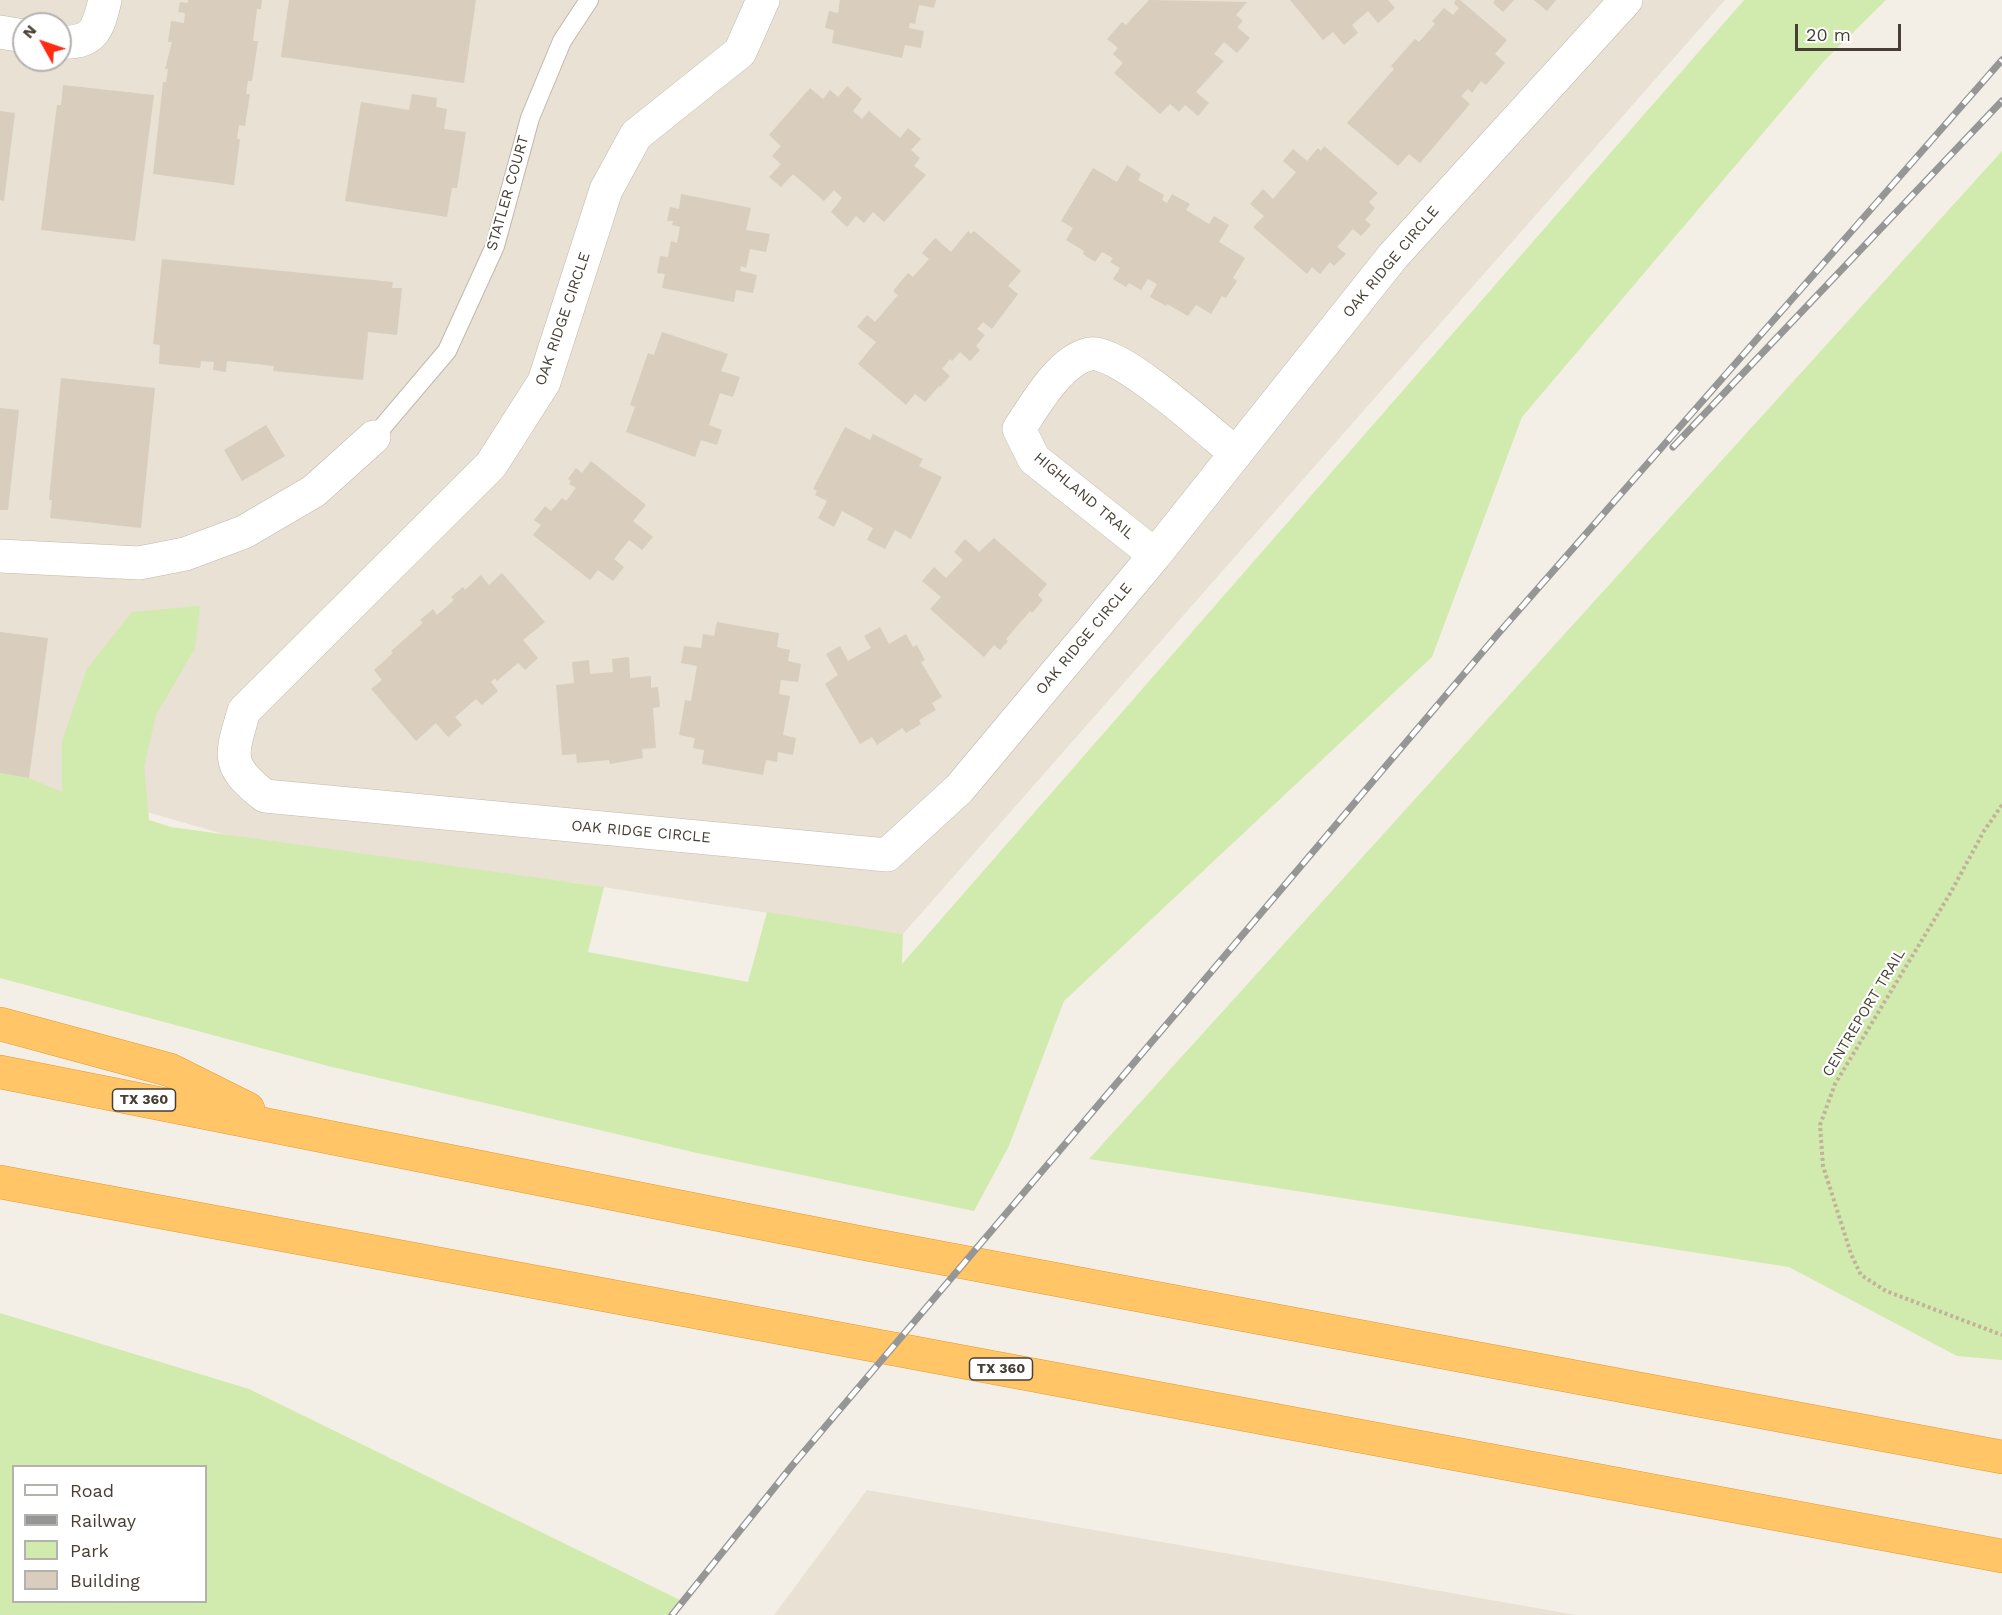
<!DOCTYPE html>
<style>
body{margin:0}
#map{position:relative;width:2002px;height:1615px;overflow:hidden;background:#f4efe6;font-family:"Work Sans",sans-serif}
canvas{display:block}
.legend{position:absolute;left:12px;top:1465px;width:195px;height:138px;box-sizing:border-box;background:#fff;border:2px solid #b5b2ae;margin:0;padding:8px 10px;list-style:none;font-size:18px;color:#473f35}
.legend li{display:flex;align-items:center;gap:12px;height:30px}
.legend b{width:30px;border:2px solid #b5b2ae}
.north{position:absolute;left:12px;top:12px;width:60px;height:60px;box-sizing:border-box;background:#fff;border:2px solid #b5b2ae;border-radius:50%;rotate:310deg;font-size:16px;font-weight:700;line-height:24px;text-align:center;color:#473f35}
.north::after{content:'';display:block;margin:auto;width:21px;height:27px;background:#ff2a12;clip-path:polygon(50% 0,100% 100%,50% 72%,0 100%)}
.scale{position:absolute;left:1795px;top:24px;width:106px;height:27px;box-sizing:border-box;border:3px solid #473f35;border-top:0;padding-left:8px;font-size:18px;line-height:21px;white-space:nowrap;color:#473f35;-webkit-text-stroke:4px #fff;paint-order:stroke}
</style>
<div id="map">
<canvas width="2002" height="1615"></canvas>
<ul class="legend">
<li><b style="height:8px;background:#fff"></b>Road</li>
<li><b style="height:8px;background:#969696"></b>Railway</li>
<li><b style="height:16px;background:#d1eaad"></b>Park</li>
<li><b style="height:16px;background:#d9cdbe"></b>Building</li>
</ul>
<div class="north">N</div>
<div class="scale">20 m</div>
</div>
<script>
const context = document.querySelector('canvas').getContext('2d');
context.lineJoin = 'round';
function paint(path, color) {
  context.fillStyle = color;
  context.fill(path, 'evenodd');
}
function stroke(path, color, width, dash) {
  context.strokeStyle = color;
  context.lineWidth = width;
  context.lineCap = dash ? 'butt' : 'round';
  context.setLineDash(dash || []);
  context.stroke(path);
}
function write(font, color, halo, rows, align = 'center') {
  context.font = font + ' "Work Sans",sans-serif';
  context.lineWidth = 4.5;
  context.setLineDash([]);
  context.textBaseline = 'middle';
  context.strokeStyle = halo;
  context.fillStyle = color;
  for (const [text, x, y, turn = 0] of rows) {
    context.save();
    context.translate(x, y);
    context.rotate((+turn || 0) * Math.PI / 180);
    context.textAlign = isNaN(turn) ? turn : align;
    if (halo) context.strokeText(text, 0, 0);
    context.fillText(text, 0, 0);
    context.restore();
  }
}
paint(new Path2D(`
 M0 0H1725L903 934 577 883 286 852 98 798H0ZM24 24H60V60H24Z
 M867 1490 1576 1615H774Z`), '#e8e1d4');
paint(new Path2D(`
 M1744 0H1886L1825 60 1522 417 1432 657 1064 1001 1009 1146 974 1211 697 1153 328 1066 0 978V773L29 778 62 792V741L87 669 132 612 200 606 195 648 156 715 144 766 149 820 171 827 604 887 588 952 748 982 767 912 903 934 902 964Z
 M2002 151V1360L1957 1356 1789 1267 1089 1159Z
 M0 1313 249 1389 682 1601 672 1615H0ZM14 1466H206V1602H14Z`), '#d1eaad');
paint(new Path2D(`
 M188 0H262L261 9H257L253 41H258L252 81H248L246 94H250L245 126 239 125 237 139H240L234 185 153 174 163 82H166L168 69H165L172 42H168L171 21 184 23 185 13 178 12 180 2 188 3Z
 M289 0H476L464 83 281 57Z
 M840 0H936L934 8 919 5 915 24 910 23 909 28 924 31 921 48 905 45 902 58 832 43 834 30 825 28 829 11 838 13Z
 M1149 0 1247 2 1236 15 1243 21 1237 27 1250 38 1237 53 1224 42 1214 54 1224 61 1196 92 1209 103 1198 116 1185 105 1179 112 1170 104 1160 114 1114 73 1123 63 1113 54 1118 48 1107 39 1122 22 1126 25Z
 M1290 0H1388L1395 8 1378 23 1368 11 1352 25 1358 33 1344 45 1333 32 1323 40Z
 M1456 0H1460L1507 40 1495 54 1505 63 1486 85 1481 81 1472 93 1468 89 1461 96 1470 104 1420 163 1409 154 1398 166 1347 123 1394 69 1391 66 1415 39 1419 42 1435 24 1432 21 1444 8 1453 15 1459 8 1454 3Z
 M1495 0H1514L1503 12 1493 3Z
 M1534 0H1556L1547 11Z
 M63 85 154 95 135 241 41 230 57 105H61Z
 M847 86 862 99 853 111 862 119 869 111 900 138 908 128 921 139 911 150 920 158 914 166 926 175 884 222 873 212 864 223 856 216 847 227 831 212 842 198 834 190 824 201 793 174 781 187 769 177 781 164 772 156 781 146 769 135 810 88 823 99 830 90 838 97Z
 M412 94 437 98 436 107 447 109 444 129 466 132 457 188H452L447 217 345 201 361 102 409 110Z
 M0 111 15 113 4 201 0 200Z
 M1324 146 1378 193 1369 202 1375 208 1365 220 1371 225 1361 236 1353 229 1337 247 1346 254 1334 266 1330 262 1320 274 1312 267 1307 274 1253 227 1264 216 1250 204 1263 189 1273 199 1296 172 1283 161 1293 149 1307 161 1318 148 1321 151Z
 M1127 165 1141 174 1138 180 1164 195 1162 200 1167 203 1172 194 1190 204 1186 210 1209 224 1214 216 1229 225 1219 242 1245 258 1233 278 1237 281 1226 298 1222 296 1211 314 1196 305 1188 316 1167 304 1166 306 1150 297 1157 284 1148 279 1141 290 1129 283 1126 287 1113 279 1120 268 1110 262 1113 258 1102 252 1095 262 1083 254 1084 251 1066 240 1073 228 1061 221 1093 168 1117 182Z
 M681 194 751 208 746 230 770 234 766 252 750 249 746 268 741 266 740 271 757 275 753 293 736 290 734 302 662 288 665 274 657 273 660 256 668 257 671 241 677 243 680 227 672 225 673 221H667L670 207 679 209Z
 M968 231 971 234 974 231 1021 271 1008 286 1018 294 992 329 983 322 977 329 985 335 976 346 980 350 970 361 960 352 952 361 950 359 942 369 950 376 940 387 939 386 925 402 915 394 906 405 858 364 876 342 857 327 867 315 875 322 898 295 893 291 908 273 913 277 929 259 922 253 935 238 951 252Z
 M162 259 393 282 392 288H402L397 335 368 332 363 380 273 371 274 366 227 361 226 372 213 370 214 362 201 361 200 368 159 364 160 345 153 344Z
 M662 332 728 354 721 371 740 377 733 397 720 393 709 425 722 430 717 445 701 440 695 457 626 432 635 407 630 405 648 353 654 355Z
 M61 378 155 388 141 528 50 518 52 500H49Z
 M0 408 19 410 8 510H0Z
 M266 425 285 456 242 481 224 450Z
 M845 427 870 440 873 434 923 459 919 466 942 477 911 539 895 530 885 549 867 540 873 528 842 511 834 527 818 518 827 501 815 495 817 491 813 489Z
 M591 461 646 505 633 521 653 537 642 550 629 540 614 559 624 567 613 581 598 570 590 580 533 535 541 525 534 520 545 506 551 511 562 498 566 501 576 488 569 484 571 481 568 479 576 468 582 473Z
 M994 538 1047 584 1038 595 1043 600 1032 613 1030 611 1006 639 1008 641 1000 650 994 645 984 657 930 609 941 597 922 581 934 567 946 578 963 560 954 552 965 539 979 552Z
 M502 573 545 622 523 640 538 658 525 670 518 663 497 681 495 678 491 682 498 691 482 705 476 699 455 717 462 725 448 737 436 723 416 741 371 689 382 680 374 670 393 653 391 651 423 623 420 620 433 609 437 615 454 600 451 597 463 587 465 590 481 575 489 585Z
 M717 622 779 633 777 647 790 650 788 661 801 664 798 682 781 680 779 694 790 696 783 735 796 738 793 755 778 752 777 762 766 760 763 775 702 764 704 750 693 748 695 738 679 735 685 700 691 701 697 666 681 663 684 646 701 648 703 634 714 636Z
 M880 627 889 644 906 634 913 647 917 645 925 660 921 662 942 697 932 703 936 710 919 720 921 724 906 733 902 728 877 745 872 737 860 744 825 684 838 675 826 654 840 646 848 661 871 648 864 636Z
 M0 632 48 638 29 778 0 773Z
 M629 657 630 678 651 676V688L658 687 660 707 653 708 656 748 642 749 643 758 610 764 609 760 577 763 576 754 562 755 556 685 574 683 572 662 589 660 590 674 613 672 612 659Z`), '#d9cdbe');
const service = new Path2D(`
 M374 437 447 351 495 246 530 118 562 41 589 0`);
const minor = new Path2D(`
 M763 0 740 52 636 135 606 190 544 382 491 465 244 711C231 756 225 765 265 796L887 855 959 789 1155 555 1393 256 1626 0
 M0 32 24 36
 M60 42C94 44 98 29 105 0
 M1155 555 1034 459 1019 429C1035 405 1060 360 1090 354 1117 348 1211 433 1235 453
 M0 556 139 563 185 554 244 532 314 491 374 437`);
const motorway = new Path2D(`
 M0 1024 170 1070 248 1109
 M0 1072 867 1244 2002 1457
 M0 1182 2002 1556`);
stroke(service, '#c3b9ab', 20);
stroke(minor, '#c3b9ab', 34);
stroke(motorway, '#e5992f', 34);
stroke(new Path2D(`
 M2002 805 1984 831 1951 892 1835 1084 1820 1125 1823 1166 1851 1254 1861 1275 1886 1291 2002 1335`), '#c2b299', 4, [3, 3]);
stroke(service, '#fff', 18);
stroke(minor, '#fff', 33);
stroke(motorway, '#ffc566', 33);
const rail = new Path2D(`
 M1673 447 2002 101
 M672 1615 791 1467 1497 635 2002 60`);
stroke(rail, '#969696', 7);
stroke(rail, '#fff', 4.5, [14]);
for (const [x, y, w] of [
 [144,1100,63],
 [1001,1369,63]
]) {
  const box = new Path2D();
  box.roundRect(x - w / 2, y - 11, w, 22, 4.5);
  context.fillStyle = '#fff';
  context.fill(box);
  stroke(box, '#473f35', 1.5);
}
write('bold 14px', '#473f35', null, [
 ["TX 360",144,1100],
 ["TX 360",1001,1369]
]);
write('15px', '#473f35', '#fff', [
 ["STATLER COURT",508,193,-74],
 ["OAK RIDGE CIRCLE",1391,262,-50],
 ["OAK RIDGE CIRCLE",563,319,-71],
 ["HIGHLAND TRAIL",1084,496,40],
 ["OAK RIDGE CIRCLE",1084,639,-50],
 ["OAK RIDGE CIRCLE",641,832,5],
 ["CENTREPORT TRAIL",1864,1013,-59]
]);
</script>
